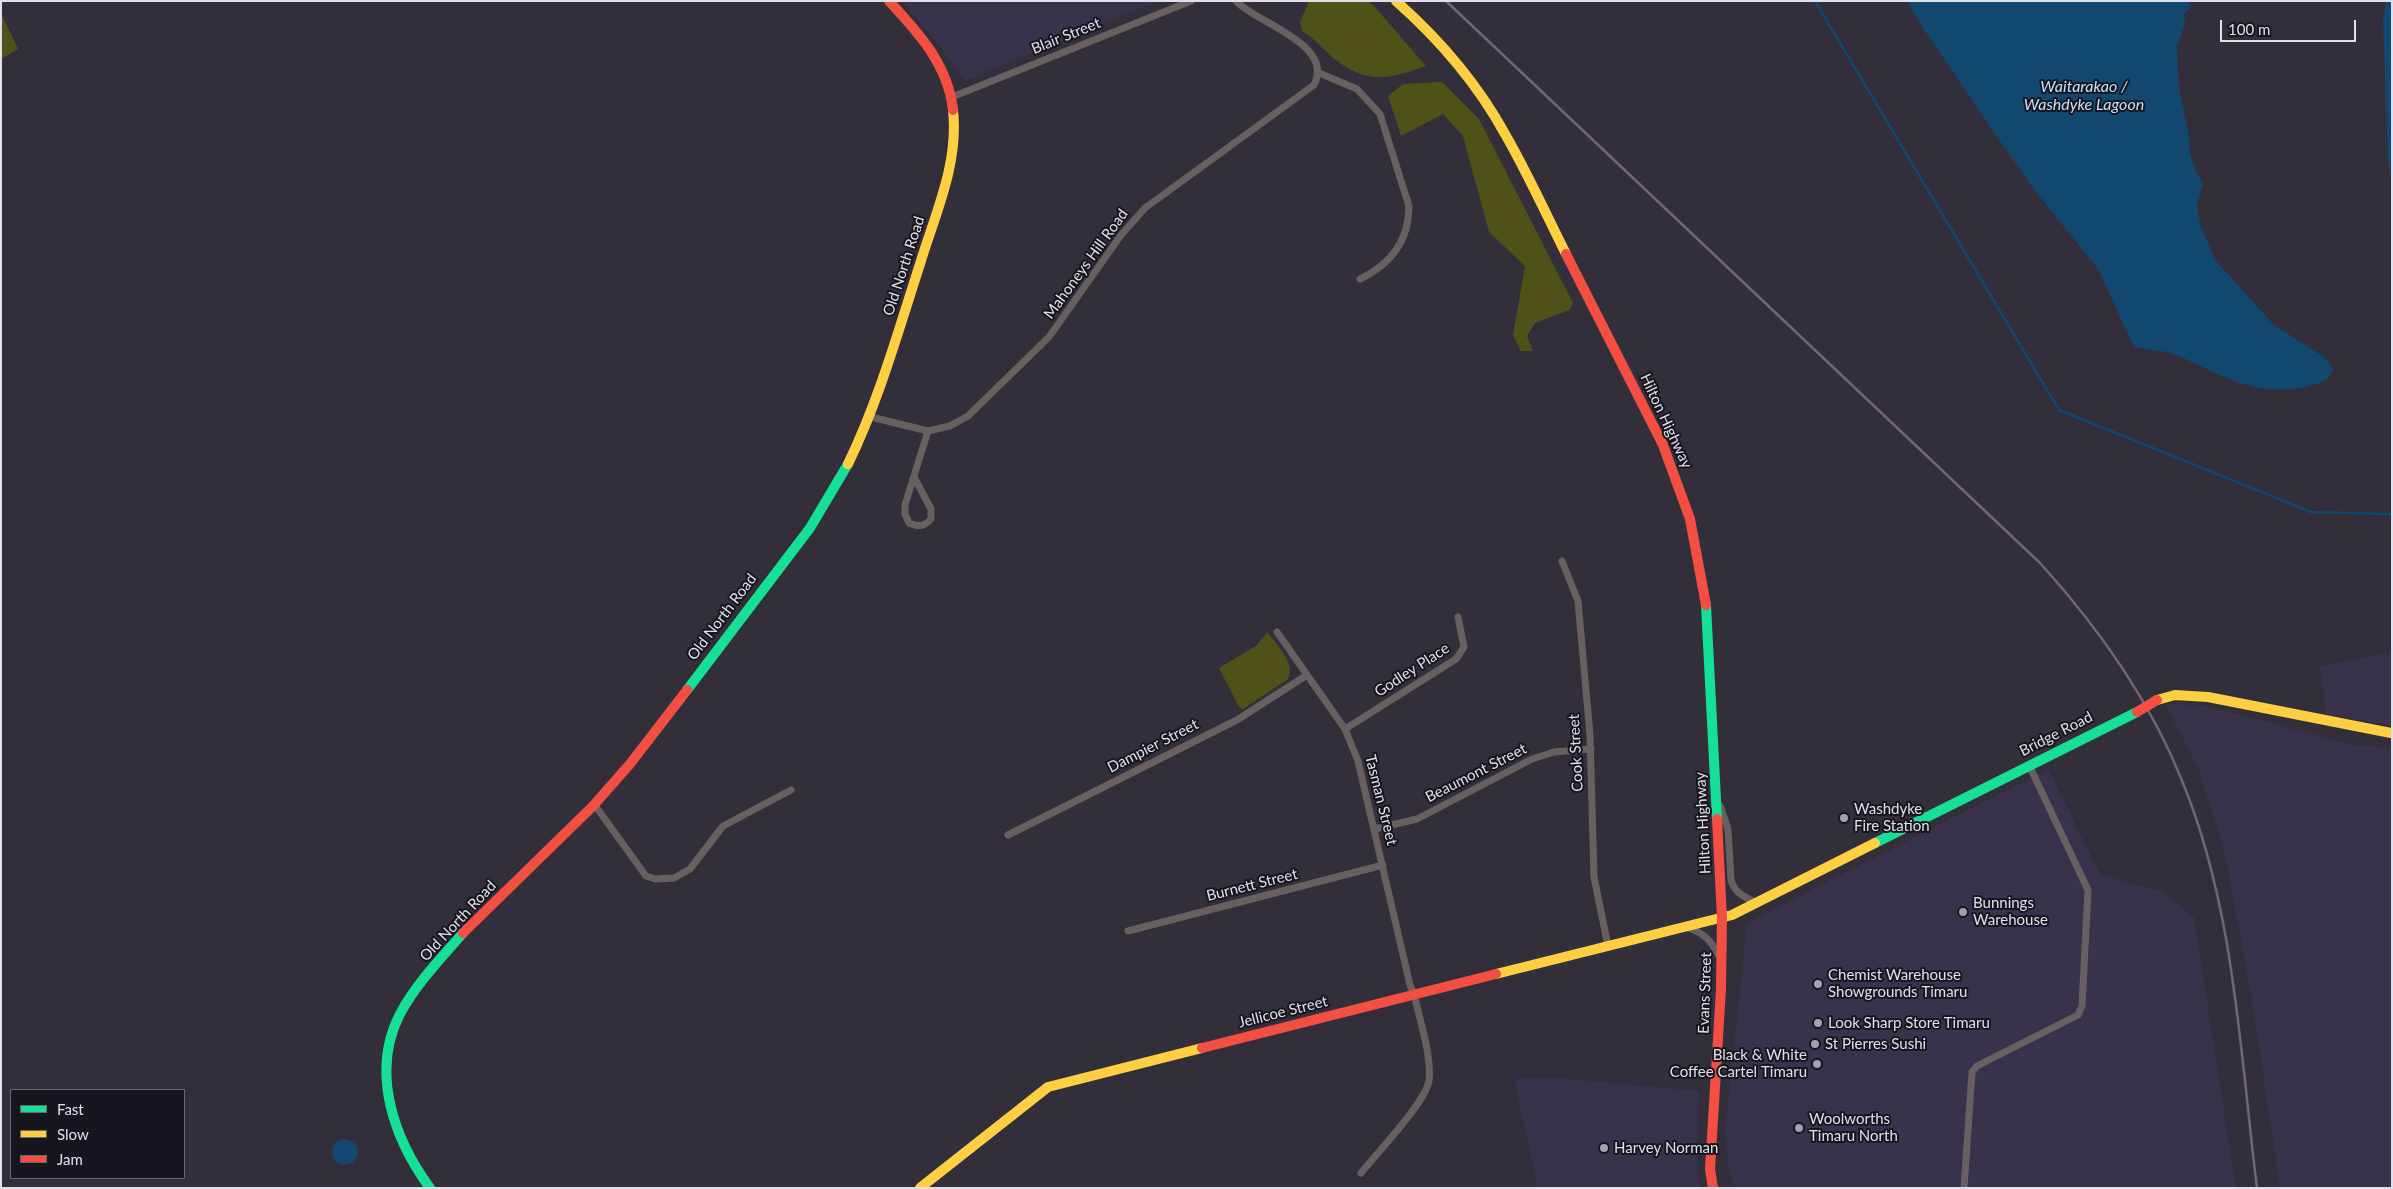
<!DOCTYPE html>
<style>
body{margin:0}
#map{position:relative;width:2393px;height:1189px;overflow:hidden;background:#322f3a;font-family:Lato,sans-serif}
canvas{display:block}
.frame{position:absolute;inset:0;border:2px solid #e1dfec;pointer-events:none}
.legend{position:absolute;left:10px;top:1089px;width:175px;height:90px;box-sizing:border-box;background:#17151e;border:1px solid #686670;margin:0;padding:6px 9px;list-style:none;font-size:15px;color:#e1dfec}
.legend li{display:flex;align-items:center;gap:10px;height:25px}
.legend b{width:25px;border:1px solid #686670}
.scale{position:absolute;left:2220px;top:20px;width:136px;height:22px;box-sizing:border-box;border:2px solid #e1dfec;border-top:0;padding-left:6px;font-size:15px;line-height:18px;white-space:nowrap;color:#e1dfec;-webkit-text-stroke:4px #17151e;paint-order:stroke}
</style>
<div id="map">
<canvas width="2393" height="1189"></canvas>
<div class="frame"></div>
<ul class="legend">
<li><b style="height:6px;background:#16e098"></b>Fast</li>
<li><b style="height:6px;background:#ffcf43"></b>Slow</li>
<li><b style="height:6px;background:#f24e42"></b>Jam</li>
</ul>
<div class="scale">100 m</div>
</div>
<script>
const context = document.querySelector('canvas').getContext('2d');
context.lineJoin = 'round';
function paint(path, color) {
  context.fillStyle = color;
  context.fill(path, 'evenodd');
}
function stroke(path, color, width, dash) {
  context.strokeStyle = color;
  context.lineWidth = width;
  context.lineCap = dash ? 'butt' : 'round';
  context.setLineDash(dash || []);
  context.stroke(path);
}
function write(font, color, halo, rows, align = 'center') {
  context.font = font + ' Lato,sans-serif';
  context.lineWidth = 4;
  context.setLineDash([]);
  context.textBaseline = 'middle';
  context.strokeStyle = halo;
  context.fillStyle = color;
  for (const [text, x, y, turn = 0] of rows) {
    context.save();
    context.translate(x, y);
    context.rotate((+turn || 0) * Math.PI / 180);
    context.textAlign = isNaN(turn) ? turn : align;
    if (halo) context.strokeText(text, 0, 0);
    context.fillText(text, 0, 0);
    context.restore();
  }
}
paint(new Path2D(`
 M901 1H1158L965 81 935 40Z
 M2392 652V726L2326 714 2320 666Z
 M2165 704 2200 705 2355 745 2391 748 2392 746V1188H2280L2250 988 2224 851 2199 770Z
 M2048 769 2100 874 2165 893 2194 917 2236 1188H1736L1729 1172 1725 1131 1747 923Z
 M1558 1078 1699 1091 1696 1150 1699 1188H1538L1514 1079Z`), '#38324b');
paint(new Path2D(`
 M1309 1H1368L1374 6 1426 66C1394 77 1372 85 1341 64 1327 54 1317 40 1302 31L1300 22Z
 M1 13 18 49 1 59Z
 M1442 82 1479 119 1573 303 1569 310 1535 323 1527 336 1533 351H1521L1513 335 1525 266 1489 232 1463 136 1443 114 1401 136 1388 96 1403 84Z
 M1267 632C1277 645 1296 663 1288 679L1243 709 1239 707 1219 668 1256 646Z`), '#4f5119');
paint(new Path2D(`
 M1907 1H2189L2191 7 2184 15 2185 22 2177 48 2179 87 2189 137 2190 154 2195 169 2203 184 2197 206 2201 228 2216 261 2274 325 2324 357 2334 369C2329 381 2318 384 2306 387 2251 397 2224 375 2176 355 2163 350 2148 350 2134 347L2098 269 2036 192 2004 147 1923 28Z
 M2386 1H2392V179L2388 161 2383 21Z
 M332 1152a13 13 0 1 1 26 0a13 13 0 1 1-26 0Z`), '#12486f');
stroke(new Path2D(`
 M1815 1 2059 410 2311 512 2392 514`), '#12486f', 2.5);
stroke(new Path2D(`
 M1319 73 1357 89 1380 114 1409 206C1409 241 1391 264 1360 279
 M952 97 1191 1
 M871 417 928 431 950 426 968 416 1049 337 1121 235 1145 208 1314 85C1335 44 1258 24 1236 1
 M914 477 931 509V519C924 527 919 527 909 523L905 514V505L928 431
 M1562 561 1578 601 1590 735 1594 877 1608 946
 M1277 632 1345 729 1358 761 1410 985 1414 994C1419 1018 1432 1056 1429 1081 1425 1103 1377 1153 1361 1173
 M1345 729 1456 659 1464 647 1458 617
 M594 804 646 876 656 879 674 878 690 869 723 826 791 790
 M1720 806 1728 829 1731 880C1735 894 1745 897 1757 903
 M1375 829 1417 819 1532 759 1554 752 1591 749
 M1008 835 1237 720 1307 675
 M1686 927C1704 933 1711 940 1719 956
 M1128 931 1383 865
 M1964 1188 1972 1072 1977 1066 2078 1015 2082 1006 2088 890 2029 765`), '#686060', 7);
stroke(new Path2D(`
 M1706 605 1717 819
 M687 690 810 528 848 464
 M1875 843 2137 712
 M430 1188C394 1139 370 1072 400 1014 416 984 441 958 463 933`), '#16e098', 10);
stroke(new Path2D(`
 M1396 1C1439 39 1477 83 1505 134 1527 172 1546 214 1566 254
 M848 464C879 400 898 332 920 264 935 214 959 164 953 110
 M2157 700 2175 695 2208 697 2391 733
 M1496 974 1732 915 1875 843
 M920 1188 1048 1087 1202 1048`), '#ffcf43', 10);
stroke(new Path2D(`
 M889 1C919 33 948 65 953 110
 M1566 254 1663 445 1690 519 1706 605
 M463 933 593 806 630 764 687 690
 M1202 1048 1496 974
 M1713 1188 1710 1169 1721 989 1722 918 1717 819`), '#f24e42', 10);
stroke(new Path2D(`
 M1446 1 2040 563C2100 629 2150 700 2183 783 2235 911 2240 1053 2257 1188`), '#6e696d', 2.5);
stroke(new Path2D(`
 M2137 712 2157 700`), '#f24e42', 10);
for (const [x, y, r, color] of [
 [1844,818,5,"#a4a1ae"],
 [1963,912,5,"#a4a1ae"],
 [1818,984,5,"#a4a1ae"],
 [1818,1023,5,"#a4a1ae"],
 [1815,1044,5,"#a4a1ae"],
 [1817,1064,5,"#a4a1ae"],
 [1799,1128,5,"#a4a1ae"],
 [1604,1148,5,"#a4a1ae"]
]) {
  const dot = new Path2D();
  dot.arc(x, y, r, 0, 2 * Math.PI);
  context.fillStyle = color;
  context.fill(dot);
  stroke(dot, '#17151e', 2);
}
write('15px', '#e1dfec', '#17151e', [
 ["Blair Street",1066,36,-22],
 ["Mahoneys Hill Road",1086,264,-54],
 ["Old North Road",904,266,-72],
 ["Hilton Highway",1666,421,65],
 ["Old North Road",722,617,-53],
 ["Godley Place",1412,670,-33],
 ["Bridge Road",2056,734,-27],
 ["Dampier Street",1153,746,-27],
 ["Cook Street",1576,753,-93],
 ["Beaumont Street",1476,773,-27],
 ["Tasman Street",1381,800,76],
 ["Hilton Highway",1703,823,-93],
 ["Burnett Street",1252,885,-14],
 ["Old North Road",458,921,-47],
 ["Evans Street",1705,993,-88],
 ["Jellicoe Street",1283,1012,-14]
]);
write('15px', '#e1dfec', '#17151e', [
 ["Washdyke",1854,809],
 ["Fire Station",1854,826],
 ["Bunnings",1973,903],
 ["Warehouse",1973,920],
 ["Chemist Warehouse",1828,975],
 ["Showgrounds Timaru",1828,992],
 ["Look Sharp Store Timaru",1828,1023],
 ["St Pierres Sushi",1825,1044],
 ["Black & White",1807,1055,"right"],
 ["Coffee Cartel Timaru",1807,1072,"right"],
 ["Woolworths",1809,1119],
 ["Timaru North",1809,1136],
 ["Harvey Norman",1614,1148]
], 'left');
write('italic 16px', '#c2e0fb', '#17151e', [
 ["Waitarakao /",2084,87],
 ["Washdyke Lagoon",2084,105]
]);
</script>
